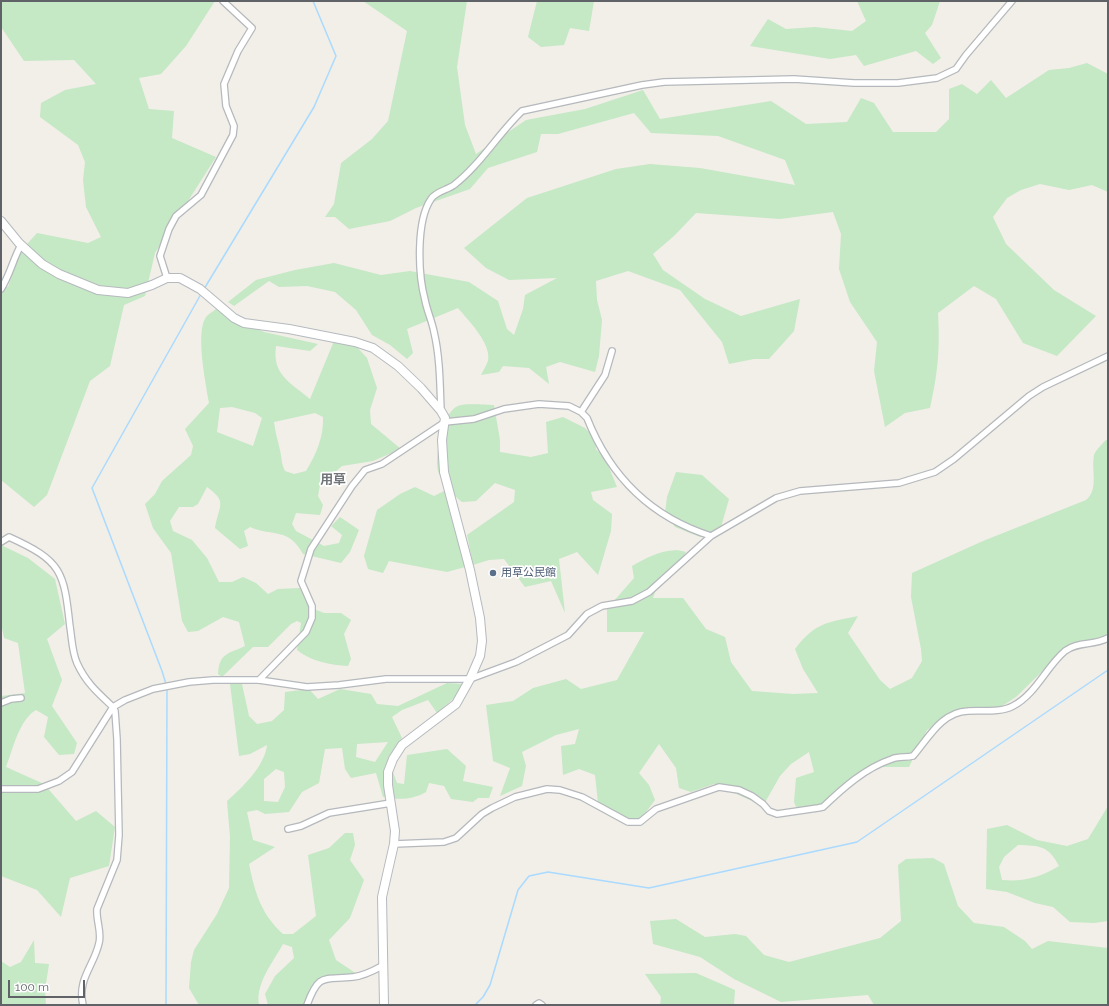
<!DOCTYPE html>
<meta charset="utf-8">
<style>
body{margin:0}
#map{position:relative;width:1109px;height:1006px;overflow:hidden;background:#f1efe8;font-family:Raleway,sans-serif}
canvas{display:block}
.frame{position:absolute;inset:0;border:2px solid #5f6368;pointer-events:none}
.scale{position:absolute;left:8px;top:980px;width:77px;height:18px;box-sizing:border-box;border:2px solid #5f6368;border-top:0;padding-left:5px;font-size:12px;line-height:14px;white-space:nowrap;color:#5f6368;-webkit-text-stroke:3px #fff;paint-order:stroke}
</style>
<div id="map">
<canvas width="1109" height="1006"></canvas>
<div class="frame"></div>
<div class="scale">100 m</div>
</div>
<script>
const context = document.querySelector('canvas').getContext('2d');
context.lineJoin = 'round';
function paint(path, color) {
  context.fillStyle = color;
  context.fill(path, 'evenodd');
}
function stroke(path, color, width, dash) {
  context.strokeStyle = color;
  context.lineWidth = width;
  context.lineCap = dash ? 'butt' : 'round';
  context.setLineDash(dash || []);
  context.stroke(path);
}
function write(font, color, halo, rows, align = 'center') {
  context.font = font + ' Raleway,"Noto Sans JP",sans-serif';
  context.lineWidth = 3.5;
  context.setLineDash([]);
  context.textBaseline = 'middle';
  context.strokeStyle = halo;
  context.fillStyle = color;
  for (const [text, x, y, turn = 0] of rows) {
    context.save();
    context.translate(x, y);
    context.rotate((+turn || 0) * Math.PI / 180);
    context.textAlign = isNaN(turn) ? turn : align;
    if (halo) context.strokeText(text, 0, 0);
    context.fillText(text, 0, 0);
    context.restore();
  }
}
paint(new Path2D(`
 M1 1H215L186 46 161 74 139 78 149 109 174 111 172 138 216 157 155 253 145 296 124 305 110 366 90 381 47 495 34 507 1 480V284L8 287 20 252 37 233 88 243 101 237 86 207 83 180 85 162 78 145 40 117 41 103 65 90 96 84 74 60 24 61 1 27Z
 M363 1H467L457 67 465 125 476 154 526 120 585 109 643 90 660 119 771 101 806 124 847 122 861 98 874 103 893 132H936L949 119V89L962 84 977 94 991 80 1006 98 1049 70 1069 68 1087 63 1108 74V192L1092 185 1069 190 1040 184 1021 190 1007 198 993 217 1006 244 1054 290 1096 316 1057 356 1023 343 996 299 974 286 938 313C940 350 938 372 930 408L905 413 885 427 874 371 877 342 850 302 839 269 841 234 833 212 780 219 696 213 674 236 653 254 663 270 705 299 741 316 800 299 794 331 769 359H754L729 364 722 342 680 290 628 271 596 281 597 300 602 320 599 356 595 372 560 362 546 367 549 384 529 368 503 366 499 372 481 375C483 371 486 366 488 361 492 344 468 320 458 308L407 329 413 353 407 359 390 345 372 335 356 310 335 292 307 286 279 287 269 281 234 306 228 302 256 280 295 270 334 263 381 275 410 271 469 282 498 301 507 329 514 335 523 309 525 295 557 278 509 280 486 268 464 248 527 198 616 169 650 164 700 168 795 185 785 160 718 136 651 133 634 113 558 134H541L537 152 488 168 470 189 416 208 390 221 349 229 335 217H325L334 204 341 163 372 139 388 121 407 31Z
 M537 1H594L589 31 570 28 564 45 541 47 528 37Z
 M857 1H940L932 25 925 33 941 58 933 64 916 51 864 66 856 55 830 59 750 46 768 19 786 29 815 27 852 31 866 21Z
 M216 309 264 332 318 344 310 351 276 346C272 375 290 382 310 399L334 341 357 347 367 358 377 388 370 410 371 424 401 449 373 461 342 466 320 485 318 496 323 505 320 515 296 513 292 524 296 531 324 546 339 543 342 535 331 526 340 517 359 530 350 552 341 563 303 554C288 527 274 537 250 527L244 531 248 546 240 549 215 528C219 505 228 502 207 487L198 504 193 507H179L170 521 173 531 192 540 207 558 219 582H232L243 577 256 583 268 594 278 589 300 588 309 607 324 613H341L351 620 344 634 351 659 348 666C331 665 310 661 297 650L301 623 297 621 291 624 268 647H253L222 677 218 674C219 653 228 654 245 646L239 622 223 617 198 631 188 632 182 621 171 553 153 528 145 504 155 494 162 481 191 455 193 446 185 429 209 403C206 385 195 332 206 317 208 314 213 312 216 309ZM232 407 255 413 262 418 253 446 217 432 220 408ZM315 413 323 417C324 436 316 455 306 471L294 474 285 471C281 463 282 459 280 450 278 441 275 432 274 422Z
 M494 405 500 440V452L531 457 548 453 546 422 563 417 585 428 595 439 596 449 606 460 617 487 591 492 593 500 612 514 611 531 598 575 577 552 559 559 565 613 551 581 525 587 504 559 489 560 473 565 467 535 514 502 515 490 495 483 476 501 462 502C454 496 443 484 439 474 433 459 442 412 458 406 466 403 485 405 494 405Z
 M1106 440H1108V639L1106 642 1063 651 1016 697 999 708 961 710 927 730 909 767H871L823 803 799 814 794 802 796 778 814 772 809 752 791 764 780 776 763 806 714 784 691 792 679 788 676 768 659 744 639 773 649 785 655 800 637 824 622 823 598 803 595 775 579 769 563 775 561 746 575 744 579 729 556 735 522 752 526 766 522 786 500 796 510 768 493 761 486 705 513 701 533 688 566 679 581 689 617 680 644 632H607V609L634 578 632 566C648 557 668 546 686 552L682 559 661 576 653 598H683L706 629 725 637 731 662 752 691 793 694 818 693 803 669 795 649C816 622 826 623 858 616L848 633 880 680 890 689 912 678 922 661 921 649 911 597 912 573 983 541 1086 500C1099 490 1091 470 1094 455 1096 450 1102 444 1106 440Z
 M676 472 702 475 729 499 721 527 700 537 675 527 665 513 667 497Z
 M415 487 434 496 446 490 465 567 447 572 389 561 383 573 368 569 364 556 377 510 400 494Z
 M1 545 28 558 55 579 65 624 47 639 62 680 52 706 77 743 74 754 59 755 44 737 48 717 36 710C19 720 13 749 6 767L44 784 76 821 96 811 115 827 109 866 70 878 61 917 37 890 1 876V696L25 693 18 643 4 638 1 623Z
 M447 683 463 684 461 692 437 713 428 700 402 710 392 717 402 738 388 758 397 783 404 784 407 755 447 749 466 766 463 781 493 787 489 798H478L473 802 451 799 444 786 429 783 426 792C412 800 399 800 383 797L376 773 351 778 345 769 342 748 325 749 319 783 302 792 289 812 265 814 257 810 247 812 253 840 275 847 249 864C255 893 261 914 283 934H293L316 916 308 855 329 848 345 833H353L355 845 350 860 364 880 350 918 329 940 336 960 354 972 359 979 332 981 318 985 303 1005H268L265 994 275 976 294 958 292 947 283 944C273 962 255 984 259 1005H199L189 988 191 962 194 950 217 914 229 888 230 837 227 801C242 788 265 766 267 745L250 754 239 756 230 684H242L249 716 257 724 272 721 284 710 285 692 309 689 318 699 340 689 371 694 377 704 398 706ZM388 742 375 762 356 757 357 744ZM276 769 284 772 285 787 278 802 264 801V779Z
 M1108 806V921L1094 923 1070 922 1053 907 1035 903 1007 892 986 889 987 829 1007 825 1037 840 1067 846 1088 839ZM1018 845C1040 846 1048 845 1059 866 1041 877 1024 882 1002 880L999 867 1004 857Z
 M933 858 944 864 958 906 974 923 1004 927 1025 941 1032 949 1048 941 1108 948V1005H874L868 995 781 1002 734 979 700 957 653 944 650 921 676 919 705 937 735 934 746 936 764 955 789 962 880 938 901 921 898 865 906 859Z
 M34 940 35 963 49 964 45 990 46 1005H1V961L10 967 21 962Z
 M696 973 735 990 734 1005H660L661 997 645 974Z`), '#c5e8c5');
stroke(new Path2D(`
 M204 289 314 107 336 56 313 1
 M166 684 162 671 92 488 201 294
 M166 1005 167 688
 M475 1005 483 997 490 985 518 890 529 876 548 872 649 888 857 842 1108 670`), '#aadaff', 1.5);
const street = new Path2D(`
 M167 278 160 256 169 229 176 216 201 195 233 135 234 126 226 106 224 84 238 51 252 28 223 1
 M1 289C10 275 13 259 21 245
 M441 411C440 385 440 357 434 332 432 321 427 311 425 300 418 274 416 221 431 199 435 192 447 190 454 185 480 165 498 134 522 111L642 85 664 82 794 79 854 83H898L937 78 956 69 966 55 1012 1
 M581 412 605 375 612 351
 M1 542 9 537C62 561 64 571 70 627 72 639 72 652 77 663 86 683 98 693 113 707L115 711 117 739 119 835 117 860 97 909C96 921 102 932 99 943 94 966 77 979 83 1005
 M259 680 306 632 312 618V606L301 581 311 549 352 486 365 470 382 464 445 422 474 419 504 409 539 404 569 406 581 412 587 418C610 476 651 517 711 536
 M1 703 11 699 21 698
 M1 789H38L59 781 72 772 113 707 125 700 153 689 189 682 213 680H259L307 687 339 685 386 679H470L516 662 568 635 587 614 602 606 632 601 649 592 711 536 776 498 800 491 899 483 935 472 954 459 1029 396 1043 387 1108 356
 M288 829 301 826 329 813 391 803
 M394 844 444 842 456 838 482 814 492 808 515 797 547 789 560 790 582 797 628 822H640L656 809 719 787 739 790 752 796 763 804 769 811 777 814 818 808 823 807C843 788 865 768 892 759 899 756 906 758 913 756 928 739 941 712 968 711 982 710 1000 713 1013 706 1036 694 1046 667 1065 651 1078 641 1094 646 1108 638
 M307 1005C319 972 324 980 353 977 363 976 373 971 382 966
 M536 1005 539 1003 542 1005`);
const secondary = new Path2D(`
 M1 221 19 243 42 264 59 274 98 290 128 293 152 285 167 278H180L200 289 234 318 244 323 289 329 355 342 373 348 398 366 421 388 441 411 445 418 442 440 444 472 470 570 480 618 482 641 480 656 470 679 456 704 402 745 393 759 388 772V785L395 831 394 844 382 897 384 1005`);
stroke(street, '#b5b8bc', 8);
stroke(secondary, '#b6babf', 10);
stroke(street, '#fff', 5.5);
stroke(secondary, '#fff', 8);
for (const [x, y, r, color] of [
 [493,573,4,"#5c6f8a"]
]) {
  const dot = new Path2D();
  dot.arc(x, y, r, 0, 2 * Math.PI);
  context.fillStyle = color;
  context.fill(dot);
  stroke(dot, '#fff', 1.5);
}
write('11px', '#4e5e75', '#fff', [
 ["用草公民館",501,573]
], 'left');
write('bold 13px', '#70757a', '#fff', [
 ["用草",333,480]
]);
</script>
